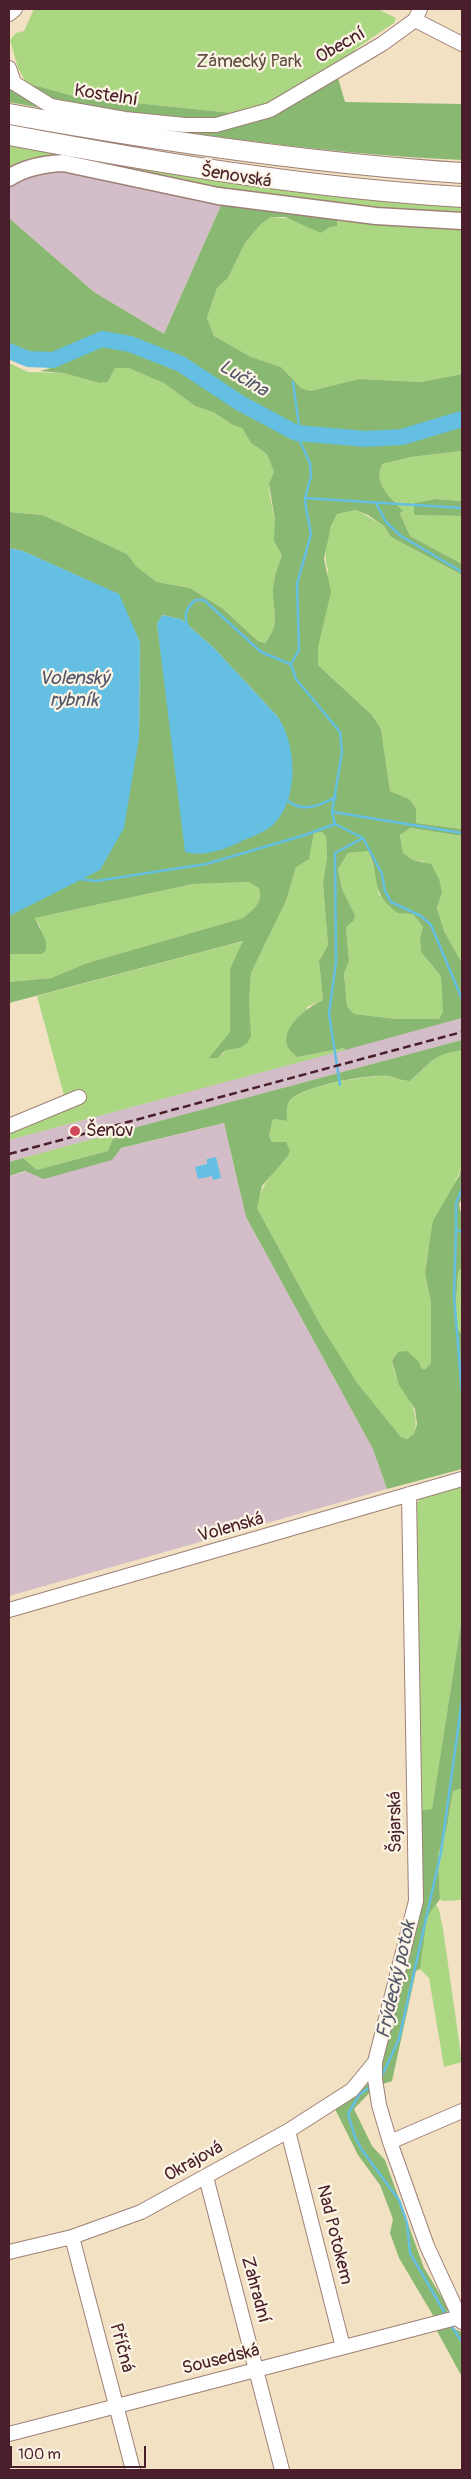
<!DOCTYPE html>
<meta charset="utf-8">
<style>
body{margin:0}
#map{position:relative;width:471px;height:2479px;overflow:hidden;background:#f3e1c3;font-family:Pangolin,sans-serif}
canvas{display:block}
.frame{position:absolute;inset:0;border:10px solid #4a1f2b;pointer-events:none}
.scale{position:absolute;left:10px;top:2446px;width:136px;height:22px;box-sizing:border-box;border:2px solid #4a1f2b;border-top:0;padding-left:6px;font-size:15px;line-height:18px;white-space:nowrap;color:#4a1f2b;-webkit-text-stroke:4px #fcf5e5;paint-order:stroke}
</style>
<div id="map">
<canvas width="471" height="2479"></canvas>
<div class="frame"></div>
<div class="scale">100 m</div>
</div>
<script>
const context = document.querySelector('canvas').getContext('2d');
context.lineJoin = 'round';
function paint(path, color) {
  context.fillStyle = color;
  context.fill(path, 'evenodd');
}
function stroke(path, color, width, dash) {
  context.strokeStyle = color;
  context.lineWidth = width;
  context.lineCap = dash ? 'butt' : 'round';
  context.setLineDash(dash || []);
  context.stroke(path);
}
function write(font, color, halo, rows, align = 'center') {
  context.font = font + ' Pangolin,sans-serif';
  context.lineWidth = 4.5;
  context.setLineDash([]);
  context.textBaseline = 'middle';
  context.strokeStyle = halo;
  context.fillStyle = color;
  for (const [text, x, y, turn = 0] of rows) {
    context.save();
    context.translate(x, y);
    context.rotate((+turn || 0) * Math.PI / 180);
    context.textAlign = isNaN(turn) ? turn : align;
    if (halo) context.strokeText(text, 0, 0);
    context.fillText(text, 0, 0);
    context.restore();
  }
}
paint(new Path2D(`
 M65 169 223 201 164 334 94 292 9 218V183L25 175Z
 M462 1018V1040L9 1162V1140Z
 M224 1123 246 1217 373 1449 387 1489 9 1596V1176Z`), '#d2bdc8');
paint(new Path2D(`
 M34 9H378L396 18 394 23 357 48 336 71 262 116 77 97 26 83 18 68 10 40 16 33 24 31Z
 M9 143 462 204V216L338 208 162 180 69 156H46L9 172Z
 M271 217 294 219 321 233 330 227 337 218 462 227V374L421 382 359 379 310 391 301 388 281 367 251 357 214 336 207 318 217 288 228 278 245 243 261 224Z
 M9 363 28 372 63 373 100 383 108 382 115 368H129L150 376 164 383 195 406 213 412 233 425 242 428 251 443 267 454 274 472 269 485 270 497 275 521V541L282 555C279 564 275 573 274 582 269 606 284 620 265 643L258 641 222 608 190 588 157 582 137 567 127 554 43 515 9 512Z
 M462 451V501L436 499 414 503 415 515 462 516V564L410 536 400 512 402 511C389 497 373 484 382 464L411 457Z
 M357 510 384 526 391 537 462 575V829L416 823V808L409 799 390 791 381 729 372 715 318 665V647L328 570C322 553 329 531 336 514Z
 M409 828 462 836V963L444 931 437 908 442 892 423 861 413 860 403 853 400 835Z
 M323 832 326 837 327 857 323 884 328 945 319 961 323 1000 307 1007 298 1057 344 1048 345 1050 9 1140V1129L65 1099 37 996 244 941 230 969V1032L221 1056 226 1050 240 1048 249 1003 251 973 286 901 296 866 309 858 314 833Z
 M368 850 375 872 379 895 413 914 423 927 420 938 421 952 441 976 444 1012 439 1019H397L354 1014 347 1006 344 972 349 961 346 927 355 915 342 889 338 869 348 853Z
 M249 882 260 888C264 903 253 909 243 918L87 963 51 978 9 982V954H42L40 926 35 918 193 884Z
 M462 1050V1165L428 1251 425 1273 431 1303V1363L425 1369 421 1368 398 1352 392 1361C397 1393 423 1403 414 1435L407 1439 401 1437 357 1384 320 1324 257 1208C260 1185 273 1173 288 1156L290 1151 278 1142H272L269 1136 273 1119 287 1121C287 1115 286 1107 289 1102 299 1086 365 1076 384 1076 394 1076 400 1081 410 1081 432 1063 432 1054 462 1050Z
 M115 1133 108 1151 37 1170 23 1158Z
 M462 1267V1334L456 1327 455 1319 458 1272Z
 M462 1484V1617L432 1810 418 1811 416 1504 421 1498Z
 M456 1788H462V1900L442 1901 440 1899 438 1855 447 1827 453 1791Z
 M436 1904 439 1910 443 1929 462 2062 444 2067 429 1978 420 1969 419 1963 427 1917Z`), '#abd783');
paint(new Path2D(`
 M336 71 345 102 462 104V160C309 153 159 130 9 102V82L26 83 77 97 262 116Z
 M223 201 337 218V226L330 227 321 233 285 217H271L261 224 245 243 228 278 217 288 207 318 214 336 251 357 281 367 301 388 310 391 359 379 421 382 462 374V451L411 457 382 464C373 484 390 497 403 511L400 513 410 536 462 564V575L391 537 384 526 368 515 356 510 337 514 331 526 324 559 331 592 318 647V665L372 715 381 729 390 791 409 799 416 808V823L462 829V836L410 828 400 835 403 853 413 860 431 864 439 879 442 892 437 908 444 931 462 963V1018L345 1050 344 1048 298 1057C268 1038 303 1009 323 1000L319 961 328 945 323 884 327 857 326 837 322 832 314 833 309 859 296 867 286 901 251 973 249 1003 251 1036 248 1042 240 1048 226 1050 217 1058H209L230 1032V969L243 941 9 1003V982L51 978 87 963 243 918C253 909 264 903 259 888L249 882 193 884 35 918 46 941V950L42 954H9V916L139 738 140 642 118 594 23 551 9 548V512L43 515 127 554 137 567 157 582 190 588 222 608 258 641 265 643C284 620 269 606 274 582 275 573 279 564 282 555L274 541 275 521 269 484 274 472 267 454 251 443 242 428 233 425 213 412 195 406 164 383 129 368H115L108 382 100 383 63 373 40 371 58 366 77 355 104 346 126 349 172 369 178 359C155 350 135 336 110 336 77 335 43 376 9 344V218L94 292 164 334ZM162 615 181 619 214 648 278 717 165 681 157 624ZM368 851C382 880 368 891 398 913L413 914 423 927 420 938 421 952 441 976 443 1012 439 1019H397L354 1014 347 1006 344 973 349 961 346 927 354 920 355 915 342 889 338 869 348 853Z
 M436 499 462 501V516L414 515V503Z
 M462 1040V1050C432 1055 432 1062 410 1081 401 1081 396 1077 388 1076 370 1074 298 1086 289 1102 286 1107 287 1115 287 1121L273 1119 269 1136 272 1142H286L290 1151 288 1156 262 1186 257 1208 320 1324 357 1383 401 1437 407 1439 414 1434 417 1424 415 1409 399 1385 392 1361 398 1352 407 1351 419 1362 421 1368 425 1369 431 1363V1303L425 1273 430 1239 433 1221 459 1176 462 1165V1199L459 1204 462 1217V1267L458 1272 455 1319 456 1327 462 1334V1469L387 1489 373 1449 246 1217 224 1123 121 1148 112 1160 44 1179 25 1171 9 1176V1162L23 1158 37 1170 108 1151 115 1133Z
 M462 1617V1788L453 1791 447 1827 438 1855 440 1899 427 1917 420 1969 416 1971 392 2081 380 2085V2063L418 1900V1811L432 1809Z
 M372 2081 375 2087 354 2109 372 2146 385 2160 424 2268 449 2309 443 2317 449 2327 462 2332V2377L436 2329 434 2317 399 2258 390 2233 393 2219 380 2185 358 2155 335 2109Z`), '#88b871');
paint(new Path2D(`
 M9 548 23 551 119 594 140 642 139 738 124 828 100 870 9 916Z
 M162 615 181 619 214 648 278 717C297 746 299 798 274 824 266 832 250 837 240 842 223 850 203 857 185 852L157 624Z
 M216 1157 221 1178 213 1180 212 1176 198 1179 195 1167 207 1164V1159Z`), '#64bfe2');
stroke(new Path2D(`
 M293 382 300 433
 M296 433 310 463 311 476 305 498 306 508 311 534 297 584 299 650 291 664 296 679 340 732 342 752 332 812 335 824 363 838 382 874 385 891 391 902 421 916 431 925 462 999
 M305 498 462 508
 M376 503 386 522 401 536 462 572
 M188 627C183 615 186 609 195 600H204L261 652 290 664
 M287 800C303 814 320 805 336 797
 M333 812 462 833
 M79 879 96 881 206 864 305 835 335 824
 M340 1085 329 1014 336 962 335 853 363 838
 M462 1189 456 1203V1229L462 1232
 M456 1229 454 1296 462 1393
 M380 2080 399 2039 441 1852 462 1700
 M371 2086 359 2095 348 2114 355 2137 362 2150 399 2200 407 2223 410 2253 446 2315
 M451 2325 462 2342`), '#64bfe2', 2.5);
stroke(new Path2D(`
 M9 351 28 359 53 360 102 339 130 344 181 364 240 403 296 433 366 439 402 437 462 419`), '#64bfe2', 16);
const minor = new Path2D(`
 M9 14 15 9
 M415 20 462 44
 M9 68 14 83 51 106 125 119 185 125H216L270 110 382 44 415 20 420 9
 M9 1126 79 1097
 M409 1494 416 1901 375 2062V2079L379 2105 390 2142 427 2246 462 2322
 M9 1610 462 1479
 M288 2131 343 2347
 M390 2142 462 2111
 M206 2177 282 2470
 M72 2237 133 2470
 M9 2252 72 2237 141 2212 288 2131 352 2090 375 2062
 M9 2434 460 2317`);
const major = new Path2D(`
 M9 178C25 167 44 164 63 163L218 196 376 216 462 221`);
const highway = new Path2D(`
 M9 114C159 141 309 163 462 173
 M9 135C159 163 309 188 462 197`);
stroke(minor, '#9e8077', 16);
stroke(major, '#9e8077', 19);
stroke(highway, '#9e8077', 22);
stroke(minor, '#fff', 14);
stroke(major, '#fff', 16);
stroke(highway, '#fff', 20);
stroke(new Path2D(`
 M9 1154 462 1032`), '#4a1f2b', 2.5, [8, 4]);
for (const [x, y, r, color] of [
 [75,1131,6,"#d1495b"]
]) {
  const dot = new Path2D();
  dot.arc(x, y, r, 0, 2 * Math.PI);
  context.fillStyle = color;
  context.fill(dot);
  stroke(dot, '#fcf5e5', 2);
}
write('18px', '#4a1f2b', '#fcf5e5', [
 ["Obecní",341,46,-30],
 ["Kostelní",106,96,9],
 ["Šenovská",236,177,9],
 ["Volenská",231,1528,-16],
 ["Šajarská",396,1822,-91],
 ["Okrajová",194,2162,-29],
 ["Nad Potokem",334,2235,76],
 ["Zahradní",255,2290,75],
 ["Příčná",121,2348,75],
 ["Sousedská",221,2360,-14]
]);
write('18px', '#624d41', '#fcf5e5', [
 ["Zámecký Park",249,62]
]);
write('18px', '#4a1f2b', '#fcf5e5', [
 ["Šenov",86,1131]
], 'left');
write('italic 19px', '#53576b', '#fcf5e5', [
 ["Lučina",243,379,31],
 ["Volenský",74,679],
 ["rybník",74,701],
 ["Frýdecký potok",397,1980,-77]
]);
</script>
